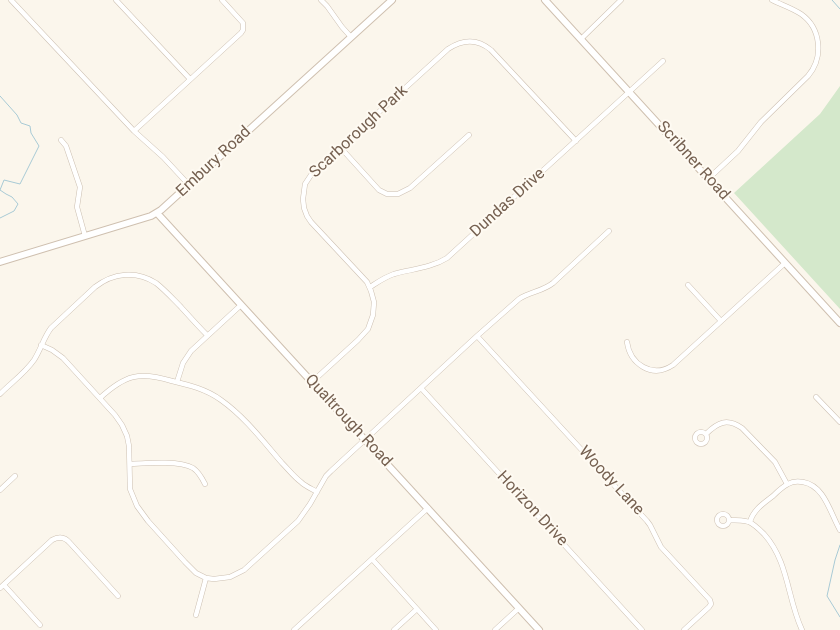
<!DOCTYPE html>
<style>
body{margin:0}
canvas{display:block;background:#fbf6ec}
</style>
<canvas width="840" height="630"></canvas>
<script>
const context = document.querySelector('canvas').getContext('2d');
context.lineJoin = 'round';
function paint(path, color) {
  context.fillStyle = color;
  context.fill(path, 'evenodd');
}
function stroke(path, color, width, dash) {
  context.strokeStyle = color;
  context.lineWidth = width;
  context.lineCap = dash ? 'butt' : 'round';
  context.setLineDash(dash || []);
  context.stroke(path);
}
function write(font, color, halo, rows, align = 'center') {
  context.font = font + ' Roboto,sans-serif';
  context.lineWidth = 4;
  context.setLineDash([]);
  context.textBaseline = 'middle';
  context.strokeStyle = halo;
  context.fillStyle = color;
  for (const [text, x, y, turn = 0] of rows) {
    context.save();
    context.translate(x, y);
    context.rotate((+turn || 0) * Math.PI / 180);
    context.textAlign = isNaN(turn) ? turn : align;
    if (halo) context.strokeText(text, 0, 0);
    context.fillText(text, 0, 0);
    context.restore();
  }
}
paint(new Path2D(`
 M840 86V309L734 193 820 114Z`), '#d4e8cb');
stroke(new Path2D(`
 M832 0 840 9
 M0 96 17 115 21 123 30 126 31 133 39 146 20 184 4 180 0 190 6 194 12 197 18 204 14 211 0 218
 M840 545 835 560 827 596 840 617`), '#a8cad5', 1);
const street = new Path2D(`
 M11 0 134 131 163 157 189 185
 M116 0 190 79
 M321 0 327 6 342 27 351 37
 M581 39 621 0
 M134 131 241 33 243 30V23L222 0
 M61 140 66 146 80 187 77 207 85 236
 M340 147 379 190 387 194H398L410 188 469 135
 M708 179 738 151 761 122 808 76C824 57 821 28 801 14 792 8 782 5 772 0
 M688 285 721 321
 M370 287C378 282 385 277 394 274 412 269 431 268 447 258L663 61
 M477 336 647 521 650 525 661 547 710 600 711 604 709 607 684 630
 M627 342C630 364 652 379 673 365L785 263
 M41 345 52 350 63 358 115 415 122 425 127 436 129 446 130 489 137 506 148 521 185 562 196 573 206 578 214 579 230 577 244 570 298 521 310 504 326 476 331 471 477 336 519 299C530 292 543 291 553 283L609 231
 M177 382 183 363 191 351 241 305
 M312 382 358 340 368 329 373 315 374 302 371 291 367 282 311 222 307 216 304 208 303 199 305 184 313 172 448 49C463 39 478 39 491 50L576 141
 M421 388 642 630
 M0 394C11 383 25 373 34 360 41 349 44 337 51 328L95 287C113 273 136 270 156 283 165 290 173 299 181 307 190 317 198 326 207 335
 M816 397 840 422
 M100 398C125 375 139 371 172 381 189 385 206 389 221 400 245 417 263 441 282 463 288 469 294 477 301 482 305 486 312 489 317 492
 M695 438a6 6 0 1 1 12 0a6 6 0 1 1-12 0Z
 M706 434C718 422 727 418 742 428L775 462 787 484
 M130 464C146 463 180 460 193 468 199 472 202 478 205 484
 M0 490 15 476
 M717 520a6 6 0 1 1 12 0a6 6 0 1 1-12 0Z
 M729 520C736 520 743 520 749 522 754 524 759 529 764 534 789 562 787 598 802 630
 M750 522C753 510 764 503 773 496 777 492 782 487 788 484 793 481 798 481 803 482 825 486 830 513 840 530
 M372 559 436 630
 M4 585 40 625
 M0 588 52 540C59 536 65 537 70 543L118 596
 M196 615 206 578
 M294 630 428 508
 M394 630 417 609
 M495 630 519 608`);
const secondary = new Path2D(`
 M545 0 840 323
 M157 213 539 630
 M0 262 151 216 161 210 392 0`);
stroke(street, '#cdc0b2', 5.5);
stroke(secondary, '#cfc0b0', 8);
stroke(street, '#fff', 4.5);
stroke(secondary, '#fff', 6);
write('16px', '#756050', '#fefaf2', [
 ["Scarborough Park",359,132,-43],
 ["Scribner Road",693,161,48],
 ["Embury Road",214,162,-43],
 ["Dundas Drive",508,203,-42],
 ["Qualtrough Road",348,421,47],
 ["Woody Lane",611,481,47],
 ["Horizon Drive",532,509,47]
]);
</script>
